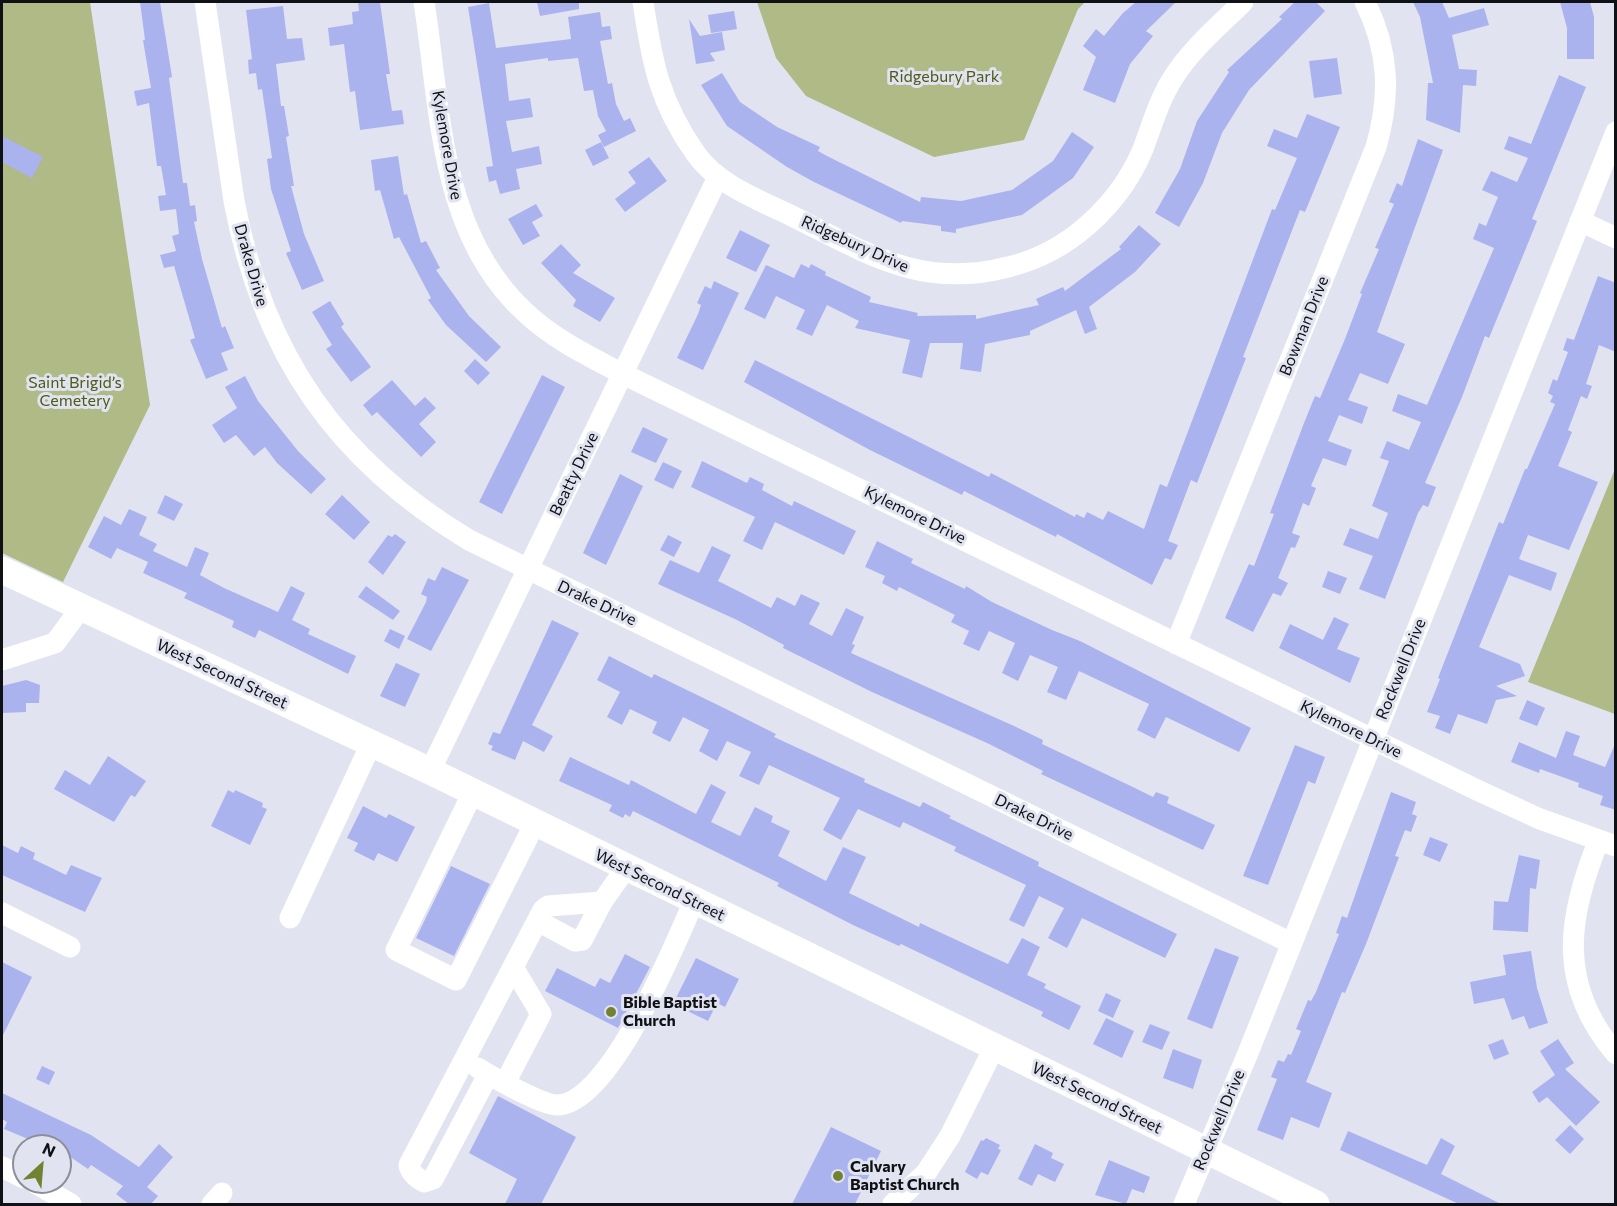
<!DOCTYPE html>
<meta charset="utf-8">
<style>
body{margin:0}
#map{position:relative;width:1617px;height:1206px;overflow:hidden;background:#e1e3f0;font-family:Commissioner,sans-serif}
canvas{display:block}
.frame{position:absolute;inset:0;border:3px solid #101115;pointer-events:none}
.north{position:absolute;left:12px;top:1134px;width:60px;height:60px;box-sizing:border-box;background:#e1e3f0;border:2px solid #8d8f98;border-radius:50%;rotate:26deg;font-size:16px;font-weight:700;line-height:24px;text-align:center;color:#101115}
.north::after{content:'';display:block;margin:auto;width:21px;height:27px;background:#738230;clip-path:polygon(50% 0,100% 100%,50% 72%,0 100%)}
</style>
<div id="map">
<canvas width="1617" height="1206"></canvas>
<div class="frame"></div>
<div class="north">N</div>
</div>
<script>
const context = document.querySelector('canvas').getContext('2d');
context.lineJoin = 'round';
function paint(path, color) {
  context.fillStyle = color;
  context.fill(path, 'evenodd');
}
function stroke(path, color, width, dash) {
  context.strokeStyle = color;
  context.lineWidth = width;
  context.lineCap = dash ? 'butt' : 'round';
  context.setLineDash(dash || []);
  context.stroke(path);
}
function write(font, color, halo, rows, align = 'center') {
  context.font = font + ' Commissioner,sans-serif';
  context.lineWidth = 6;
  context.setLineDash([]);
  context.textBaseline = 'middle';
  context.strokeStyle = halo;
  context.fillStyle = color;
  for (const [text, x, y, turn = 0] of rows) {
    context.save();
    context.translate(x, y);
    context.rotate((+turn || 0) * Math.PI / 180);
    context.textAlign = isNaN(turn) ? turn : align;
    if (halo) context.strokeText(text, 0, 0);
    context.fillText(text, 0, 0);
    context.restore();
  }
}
paint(new Path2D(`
 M2 2H90L150 405 63 582 2 553Z
 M757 2H1085L1078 9 1024 140 934 157 806 96 776 58Z
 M1615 469V714L1528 682Z`), '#afba87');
paint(new Path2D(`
 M140 2H160L172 77 169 78 183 183H187L190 206 195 205 197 221 194 222 202 259 222 328 225 326 234 348 221 353 228 370 206 379 190 340 195 338 174 266 164 268 160 255 176 251 172 236 179 234 176 209 160 211 158 196 166 195 161 166H157L149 103 137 106 134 91 151 88 143 40H145Z
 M358 2H380L390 74H386L392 111 402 110 404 124 360 130 355 91 350 92 344 44 330 46 328 28 353 24 352 12 359 11Z
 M537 2H579V9L540 16Z
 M1136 2H1176L1146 31 1153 36 1130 64 1115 103 1083 90 1096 57 1083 46 1096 29 1104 36 1123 13Z
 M1295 2H1316L1325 11 1249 90 1222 133 1203 183 1179 227 1155 213 1180 169 1197 121 1229 72 1227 70 1282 19 1279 17Z
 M1413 2H1442L1449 18 1484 8 1489 25 1452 35 1459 69 1477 70 1476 86 1463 85 1460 133 1426 120 1428 83H1433L1420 17Z
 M1560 2H1590L1594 17V59H1567V28Z
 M489 3 496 48 571 39 568 17 600 12 602 27 610 26 612 39 600 41 608 84 612 83 616 104 624 121 630 118 636 131 604 147 598 135 606 131 598 116 593 90 584 91 578 58 548 61V58L505 64 509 101 530 98 533 117 506 121 512 152 539 146 542 164 516 169 520 189 500 194 496 180 489 182 486 167 493 166 468 7Z
 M283 6 287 39 302 38 305 60 276 64 281 106H284L289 136 286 137 294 186H291L304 234 324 281 302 290 286 253 291 251 271 189 267 159 272 158 262 89 258 90 256 73 249 74 248 60 252 59 246 10Z
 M734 11 737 29 711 33 708 15Z
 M689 19 700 36 722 32 725 50 710 53 715 61 696 64Z
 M1337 58 1342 94 1314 98 1309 61Z
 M722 73 740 102 777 127 820 147 818 151 827 156 920 202 921 197 961 201 1012 190 1053 161 1072 132 1094 147 1073 178 1022 215 956 229V233L941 231V226L902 221 901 223 814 182 787 167 727 126 701 85Z
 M1559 75 1586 87 1532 219 1537 221 1524 253 1489 338 1485 336 1462 397 1425 483 1436 487 1428 507 1423 505 1418 513 1385 599 1359 589 1373 556 1343 545 1350 528 1378 539 1388 513 1372 506 1389 461 1380 458 1387 441 1409 450 1421 422 1392 411 1398 394 1427 405 1494 248 1473 239 1479 223 1486 226 1498 197 1482 190 1491 171 1517 182 1528 158 1504 149 1509 136 1531 144Z
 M1307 114 1340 127 1305 212 1300 210 1243 357 1246 358 1197 483 1191 480 1168 541 1178 545 1171 560 1165 558 1152 585 1057 534 1056 537 964 491 962 495 870 450 744 382 755 360 989 477 991 473 1075 517 1076 514 1084 518 1087 512 1103 520 1108 511 1144 529 1160 484 1167 487 1272 209 1275 210 1297 158 1267 146 1274 129 1297 138Z
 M2 136 43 157 32 178 2 162Z
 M1418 139 1443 150 1377 332 1405 344 1388 384 1360 373 1348 400 1368 407 1362 424 1339 415 1328 441 1352 450 1346 466 1323 458 1311 486 1316 488 1309 506 1303 503 1292 533 1300 536 1295 548 1291 547 1278 578 1288 583 1281 596 1273 593 1253 632 1225 618 1249 564 1254 566 1274 514 1270 513 1304 423 1315 396 1320 398 1345 339 1362 294 1360 293 1379 249 1375 248 1394 204 1389 202 1397 183 1402 186Z
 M601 142 609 158 593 166 585 150Z
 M398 156 404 195 407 194 421 243 426 241 440 268 436 270 469 316 501 347 486 362 446 325 428 300 431 298 399 237 394 239 380 190 375 191 371 160Z
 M649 157 667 181 625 212 615 199 636 183 628 172Z
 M536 204 543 216 532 222 540 236 523 245 508 219Z
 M1139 225 1161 244 1135 272 1089 307 1097 329 1085 334 1076 310 1030 331V335L985 344 981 372 960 369 963 343H930L922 378 902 373 910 340 855 328 859 321 827 305 812 336 796 329 805 310 776 296 765 319 744 309 766 265 794 278 801 264 809 268 811 264 826 272 825 275 871 297 869 302 918 313 917 316 976 315V319L1039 305 1036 299 1063 287 1065 291 1121 249 1119 247Z
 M740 230 770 245 756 272 726 258Z
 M561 244 581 265 573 273 615 298 600 322 573 306 576 300 541 263Z
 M1598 276 1616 283V352L1599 345 1586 384 1592 386 1587 399 1581 396 1568 430 1572 432 1558 466 1598 482 1569 550 1528 535 1519 559 1557 573 1551 591 1509 575 1479 647 1520 664 1525 676 1496 686 1517 696 1496 700 1487 724 1458 714 1450 734 1435 728 1440 716 1427 712 1440 679 1438 678 1499 522 1503 524 1525 469H1527L1555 404 1550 402 1553 396 1548 393 1553 379 1557 381 1568 352 1563 350 1567 338 1574 340Z
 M714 281 739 293 703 370 677 358 698 314 701 305 697 303 705 286 711 289Z
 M330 301 344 324 341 327 371 367 351 382 326 349 332 345 312 312Z
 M475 359 490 373 478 385 464 371Z
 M542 375 565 387 502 514 479 502Z
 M245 376 258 401 298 451 326 479 311 494 277 463 265 447 254 456 236 435 224 443 212 425 237 408 225 387Z
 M392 380 415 406 425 397 436 408 419 424 436 442 421 457 377 412 372 416 363 405Z
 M643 427 668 439 656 463 631 452Z
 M702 461 747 483 750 477 764 484 762 490 792 506 794 501 856 531 844 555 775 522 762 550 743 541 755 517 691 487Z
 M663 462 682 471 673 489 654 480Z
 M620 474 643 486 606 565 583 553Z
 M165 495 183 504 174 521 157 513Z
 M342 495 370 522 354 540 325 514Z
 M129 509 147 517 139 535 157 544 153 551 187 567 195 547 209 553 200 575 224 588 278 612 291 586 305 593 292 620 310 629 308 634 356 656 348 674 259 630 255 638 232 627 234 621 184 598 187 593 143 573 148 562 117 548 111 559 88 547 104 516 121 525Z
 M395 534 406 542 383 575 368 562 388 535 392 537Z
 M668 535 682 542 674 557 660 550Z
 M877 541 913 559 911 563 965 589 966 586 992 602 1052 630 1080 641 1251 728 1239 752 1166 717 1155 739 1137 730 1149 704 1079 671 1066 700 1047 692 1058 667 1030 655 1018 681 1002 673 1015 643 989 631 979 651 963 644 969 631 951 622 955 615 899 587 897 591 882 583 885 576 865 567Z
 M712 546 731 555 718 581 738 591 771 608 777 597 795 606 801 594 820 603 809 624 832 636 846 608 864 617 852 644 855 645 851 653 1014 726 1043 740 1042 744 1135 788 1153 797 1156 792 1169 797 1167 803 1215 825 1203 850 1041 774 1043 771 987 743 872 692 783 648 784 645 737 620 658 584 670 560 699 573Z
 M442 567 469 580 431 651 407 639 426 602 427 597 421 594 428 578 435 581Z
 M1328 571 1347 578 1340 594 1322 587Z
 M366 586 400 611 393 620 358 597Z
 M1334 617 1349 624 1337 649 1360 658 1350 683 1279 648 1290 624 1323 640Z
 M552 620 579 633 532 725 553 736 544 752 523 741 515 760 491 750 493 746 488 744 493 732 500 734Z
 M390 629 405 636 399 649 384 641Z
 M609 656 652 678 654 674 726 709 776 734 774 737 865 779 864 782 920 807 923 802 951 816 949 818 1039 862 1038 866 1177 934 1165 958 1082 918 1067 948 1048 938 1064 908 1039 896 1024 927 1009 920 1026 885 954 851 956 847 903 822 900 828 858 809 841 840 823 830 840 798 769 765 759 785 739 776 751 752 727 741 717 761 699 751 709 730 683 717 670 742 652 733 657 722 630 709 622 725 607 717 620 692 597 680Z
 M396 663 420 674 405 707 380 696Z
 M26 680 40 685 39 703H26V712L2 713V686Z
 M1527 700 1545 708 1537 726 1519 719Z
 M1566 731 1580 736 1573 755 1605 767 1616 742V810L1600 805 1603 796 1578 787 1579 783 1540 769 1539 773 1511 762 1519 742 1556 758Z
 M1295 745 1325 757 1315 784 1308 781 1268 885 1243 876Z
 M108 756 146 781 135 797 131 795 114 822 54 789 65 770 90 785Z
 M570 757 629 785 631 780 696 814 711 784 726 792 711 822 740 836 755 807 773 816 771 822 790 831 778 856 826 881 843 847 866 857 849 893 919 927 920 923 1008 964 1022 938 1040 947 1027 975 1046 984 1044 988 1081 1006 1069 1030 1041 1016 1043 1012 901 944 899 946 853 925 777 886 779 883 633 811 630 817 625 814 623 818 609 811 612 805 559 781Z
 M228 790 234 793 235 790 263 803 262 807 267 809 250 845 211 826Z
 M1391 792 1416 802 1412 814 1417 816 1411 832 1405 830 1395 856 1399 857 1366 944 1345 993 1342 992 1306 1082 1332 1093 1319 1128 1291 1117 1283 1140 1257 1130 1277 1079 1271 1077 1278 1060 1284 1062 1288 1054 1291 1055 1301 1031 1296 1029 1308 1000 1311 1001 1316 992 1339 934 1336 933 1342 916 1347 918Z
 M363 806 386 818 389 814 415 827 397 862 378 853 374 861 354 851 358 843 347 838Z
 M1430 837 1448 844 1440 862 1423 855Z
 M2 845 18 853 21 846 35 853 33 859 66 875 71 865 102 878 85 912 2 875Z
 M1519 855 1540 860 1536 889 1530 888 1528 932 1493 930 1494 901 1508 902Z
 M451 866 490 884 454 956 416 938Z
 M1215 948 1239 957 1212 1029 1187 1019Z
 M1531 951 1537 988 1548 1023 1529 1029 1524 1016 1512 1020 1504 998 1474 1004 1470 982 1506 975 1503 955Z
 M625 954 650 967 618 1028 545 991 557 968 595 987 600 978 610 983Z
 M696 958 739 979 725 1007 717 1003 708 1021 673 1004Z
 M2 962 32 977 2 1037Z
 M1106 993 1121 1000 1113 1018 1098 1011Z
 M1106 1018 1134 1031 1122 1058 1093 1044Z
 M1150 1024 1170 1032 1162 1050 1142 1042Z
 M1503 1039 1509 1054 1494 1060 1488 1045Z
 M1558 1039 1574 1063 1565 1069 1600 1102 1576 1126 1547 1097 1539 1103 1532 1092 1555 1075 1540 1051Z
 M1173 1049 1202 1060 1193 1089 1163 1078Z
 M42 1066 55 1072 49 1085 36 1079Z
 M2 1093 91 1135 139 1167 159 1144 173 1157 147 1187 158 1196 151 1204H129L116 1194 123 1186 91 1165 88 1169 60 1150V1146H45L4 1129 7 1122 2 1119Z
 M498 1096 576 1137 541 1204H505L517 1179 469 1153Z
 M1570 1125 1584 1139 1570 1154 1555 1140Z
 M831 1127 881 1151 855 1204H792Z
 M1348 1131 1427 1165 1441 1138 1455 1146 1441 1174 1501 1204H1459L1340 1150Z
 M986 1138 1000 1145 998 1149 1001 1150 988 1175 981 1172 977 1179 965 1172 981 1140 983 1141Z
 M1035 1144 1053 1153 1051 1158 1064 1164 1055 1182 1038 1174 1032 1186 1018 1179Z
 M1109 1160 1150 1177 1144 1193 1132 1189 1126 1204 1095 1195Z`), '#abb3ee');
stroke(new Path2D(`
 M205 2 234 201C263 354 336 460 469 540L1291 943
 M424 2C441 110 439 235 527 314 555 340 589 356 623 374L1477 790 1540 819 1616 846
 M643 2C652 62 659 102 696 154 717 184 757 199 790 215 865 252 921 290 1008 267 1033 261 1056 250 1077 234 1105 212 1129 183 1143 149 1152 125 1159 100 1173 78 1191 49 1219 26 1243 2
 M1580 221 1616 238
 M1176 644 1376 147C1391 95 1389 50 1365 2
 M2 660 55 643 81 608
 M430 771 718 177
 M473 792 396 950 456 980 535 823
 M1599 840C1567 917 1557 985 1616 1054
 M2 913 70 947
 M290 918 371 744
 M538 921 575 941 582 940 602 902 626 868
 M478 1068C492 1077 542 1105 557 1105 610 1105 675 944 694 901
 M488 1075 433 1179 424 1182C417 1178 410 1173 409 1165L543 910 548 906 602 902
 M505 1083 541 1014 513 967
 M2 1167 24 1178
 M33 1182 71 1204
 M212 1204 222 1193
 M893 1204 926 1173 950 1136 994 1048
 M1184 1204 1248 1053 1616 132`), '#fff', 21);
stroke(new Path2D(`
 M2 570 430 771 1316 1204`), '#fff', 27);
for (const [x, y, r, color] of [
 [611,1012,6,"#738230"],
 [838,1176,6,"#738230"]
]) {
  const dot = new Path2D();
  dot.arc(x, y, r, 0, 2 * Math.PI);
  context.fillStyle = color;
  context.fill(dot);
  stroke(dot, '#e1e3f0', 2);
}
write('16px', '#4e5915', '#e1e3f0', [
 ["Ridgebury Park",944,77],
 ["Saint Brigid’s",75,383],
 ["Cemetery",75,401]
]);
write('16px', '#101115', '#e1e3f0', [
 ["Kylemore Drive",447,145,80],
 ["Ridgebury Drive",855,244,24],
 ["Drake Drive",251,265,74],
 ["Bowman Drive",1304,326,-68],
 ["Beatty Drive",574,474,-64],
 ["Kylemore Drive",915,515,26],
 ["Drake Drive",597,603,25],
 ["Rockwell Drive",1401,669,-68],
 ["West Second Street",222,674,25],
 ["Kylemore Drive",1351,729,26],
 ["Drake Drive",1034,817,26],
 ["West Second Street",660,885,26],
 ["West Second Street",1097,1098,26],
 ["Rockwell Drive",1219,1120,-67]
]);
write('bold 16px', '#101115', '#e1e3f0', [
 ["Bible Baptist",623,1003],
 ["Church",623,1021],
 ["Calvary",850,1167],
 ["Baptist Church",850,1185]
], 'left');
</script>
